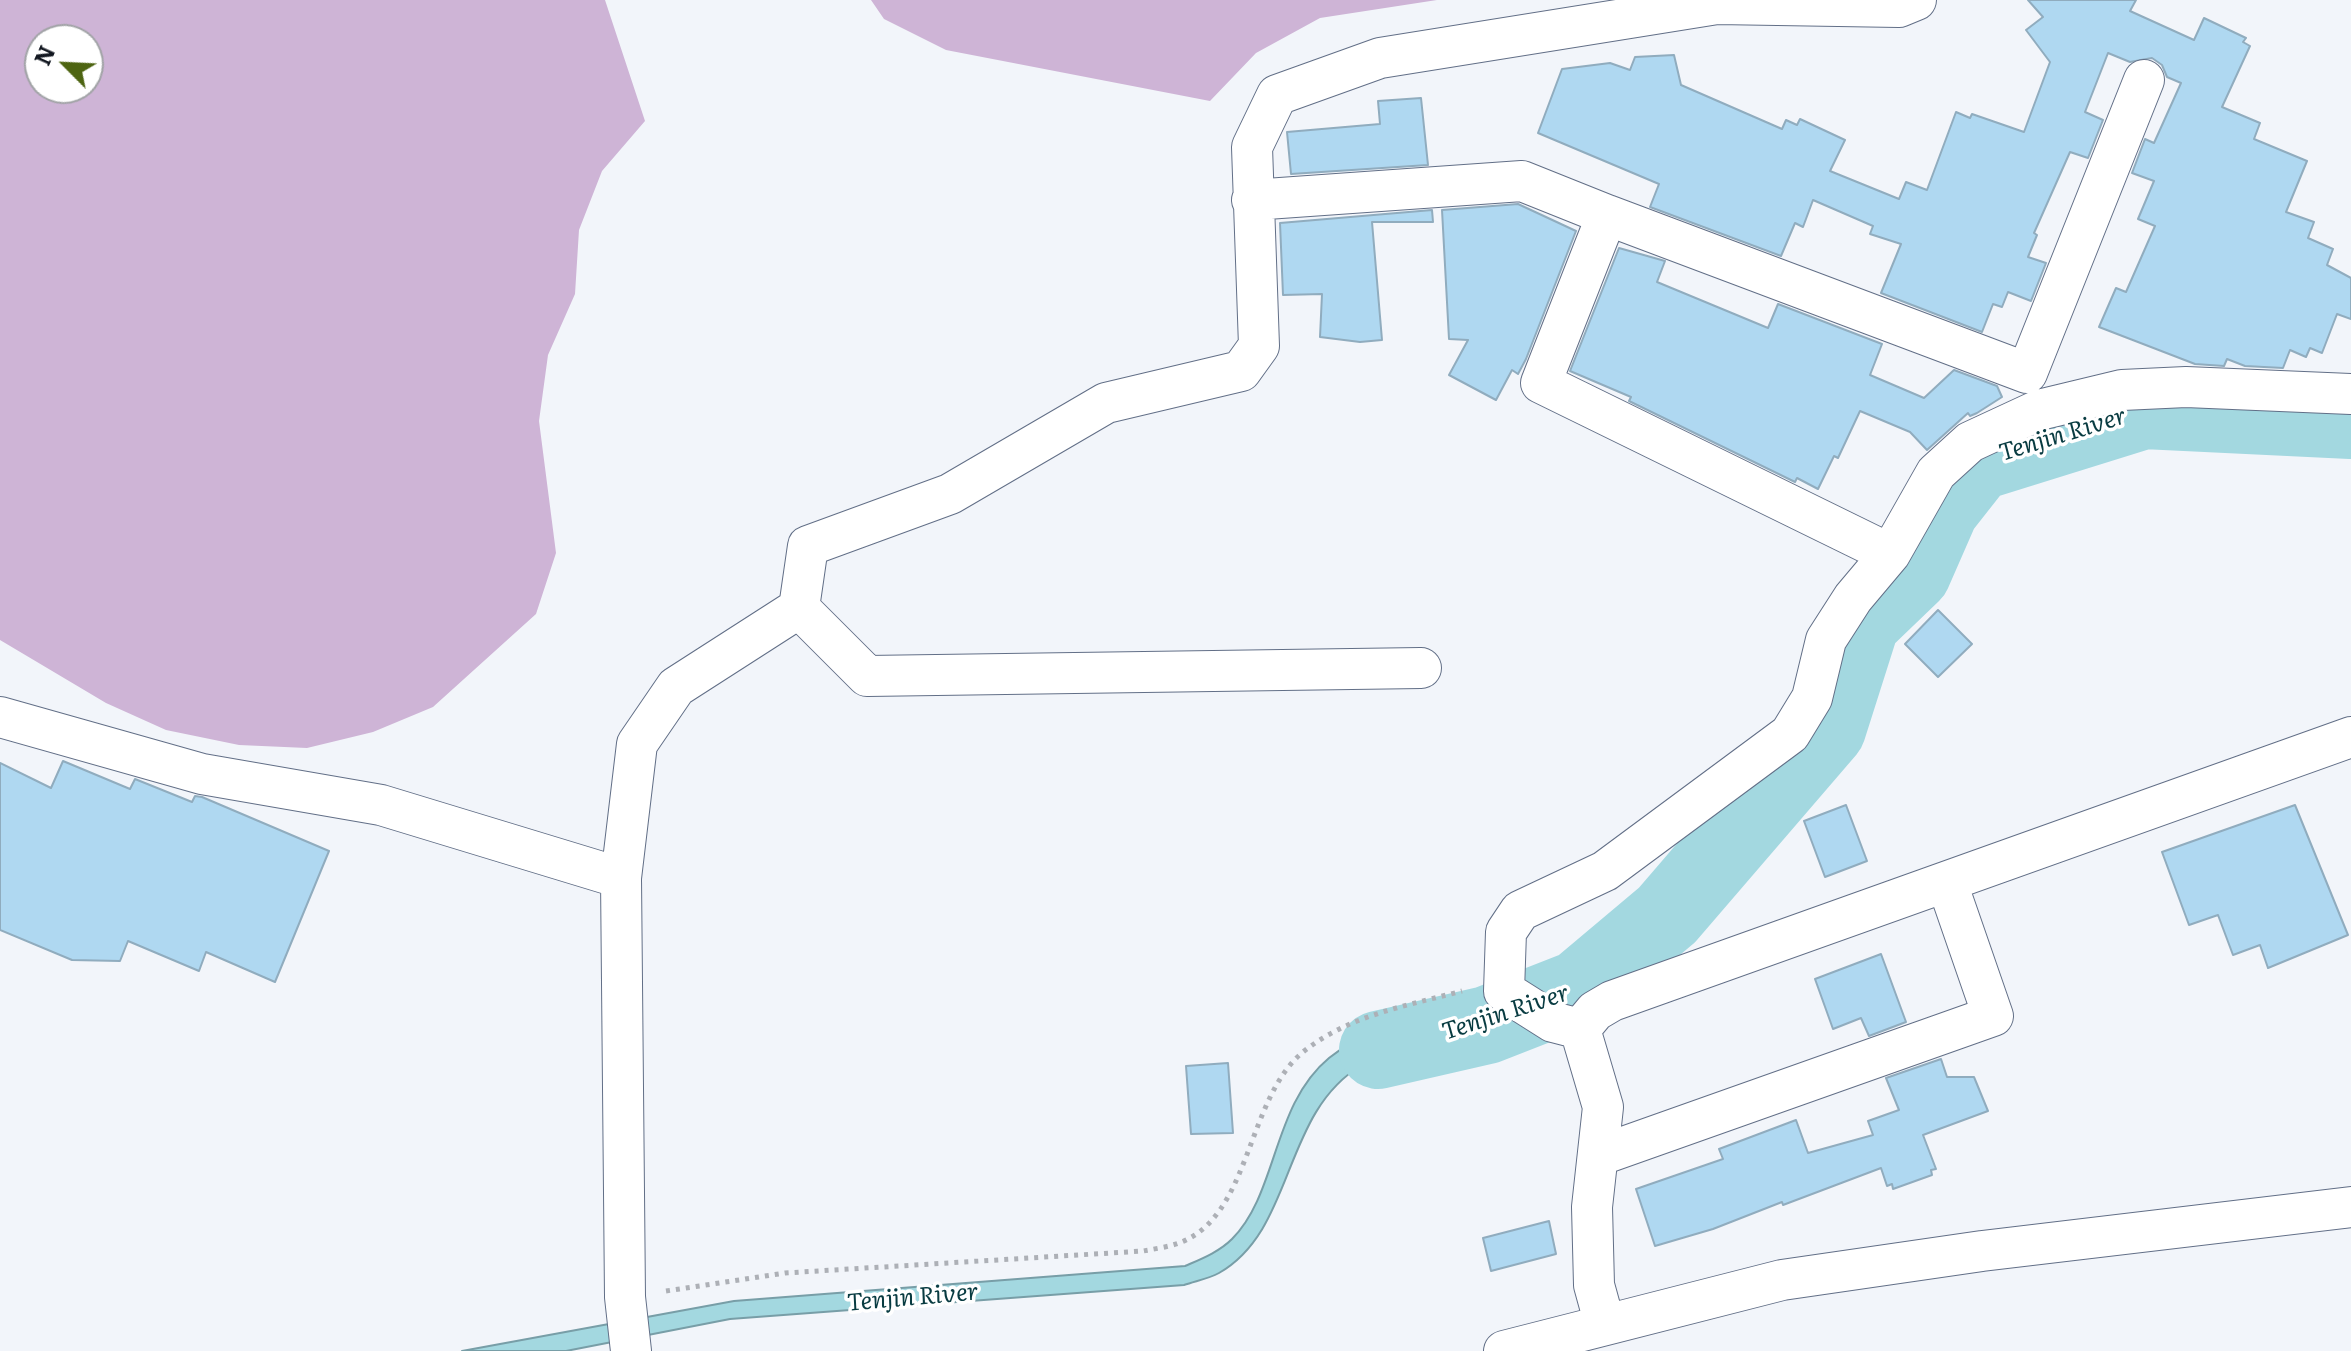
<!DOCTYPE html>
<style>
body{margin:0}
#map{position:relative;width:2351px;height:1351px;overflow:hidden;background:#f2f5fa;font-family:Literata,serif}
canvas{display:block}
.north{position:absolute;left:24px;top:24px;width:80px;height:80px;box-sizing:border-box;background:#fff;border:2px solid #a1a3a6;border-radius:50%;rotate:294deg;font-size:22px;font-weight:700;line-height:32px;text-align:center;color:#131821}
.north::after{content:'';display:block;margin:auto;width:28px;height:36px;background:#4d6411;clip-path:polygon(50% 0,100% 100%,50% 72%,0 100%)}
</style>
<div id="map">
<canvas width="2351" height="1351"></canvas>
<div class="north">N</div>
</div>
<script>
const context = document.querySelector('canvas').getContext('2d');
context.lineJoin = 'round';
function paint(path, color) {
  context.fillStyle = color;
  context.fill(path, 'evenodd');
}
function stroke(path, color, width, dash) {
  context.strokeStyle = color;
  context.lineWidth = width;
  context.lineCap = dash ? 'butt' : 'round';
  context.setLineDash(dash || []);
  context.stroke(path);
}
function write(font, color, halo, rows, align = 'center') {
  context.font = font + ' Literata,serif';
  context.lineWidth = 7;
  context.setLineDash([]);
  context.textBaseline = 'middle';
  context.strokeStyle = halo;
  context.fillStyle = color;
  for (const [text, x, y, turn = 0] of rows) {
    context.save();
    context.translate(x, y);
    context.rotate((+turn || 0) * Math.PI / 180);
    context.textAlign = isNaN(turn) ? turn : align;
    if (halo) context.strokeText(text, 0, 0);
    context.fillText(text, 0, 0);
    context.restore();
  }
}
paint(new Path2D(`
 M0 0H605L645 121 602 171 579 230 575 294 548 355 539 421 556 553 536 614 433 707 373 732 307 748 239 745 166 730 106 703 0 640ZM88 40V88H40V40Z
 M871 0H1437L1320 18 1256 53 1210 101 946 50 884 19Z`), '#ceb4d6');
const water = new Path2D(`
 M1478 1007 1487 1033C1458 1040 1383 1052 1362 1065 1281 1113 1296 1229 1219 1273 1208 1279 1195 1281 1184 1285L730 1319 566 1351H462L734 1301 1185 1266C1201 1259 1219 1252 1232 1239 1278 1193 1272 1105 1329 1058 1369 1025 1430 1020 1478 1007Z`);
paint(water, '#a3d8e0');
stroke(water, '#789ea7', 2);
stroke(new Path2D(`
 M1378 1050 1487 1025 1579 989 1667 915 1827 729 1861 622 1912 573 1940 509 1977 462 2144 410 2351 420`), '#a3d8e0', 78);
const building = new Path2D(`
 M2028 0H2136L2130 11 2194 40 2204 18 2246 38 2243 42 2250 46 2222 107 2260 123 2254 139 2307 161 2286 212 2314 222 2308 238 2333 249 2327 265 2351 278V319L2337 314 2322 353 2310 348 2306 357 2290 350 2283 368 2245 366 2227 359 2224 366 2195 364 2099 327 2116 288 2126 292 2155 226 2138 219 2154 181 2132 173 2145 139 2154 143 2181 83 2167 77 2162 65 2152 58 2130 62 2108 53 2085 112 2103 120 2088 158 2070 152 2034 233 2037 235 2028 257 2046 263 2031 301 2008 292 2002 307 1993 304 1982 332 1881 293 1901 244 1870 234 1873 226 1813 200 1803 227 1795 223 1781 256 1650 207 1659 184 1538 133 1562 69 1610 63 1630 70 1635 57 1674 55 1681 85 1782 129 1786 120 1797 125 1800 119 1845 140 1830 171 1899 199 1906 182 1927 190 1956 112 1970 118 1972 114 2024 132 2050 62 2026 30 2043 17Z
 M1421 98 1428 165 1291 174 1287 132 1380 124 1378 101Z
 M1518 204 1576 231 1526 359 1518 374 1512 370 1496 400 1449 375 1468 340 1449 339 1442 210Z
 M1432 210 1433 222H1372L1382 340 1360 342 1320 337 1322 294 1283 295 1280 223Z
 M1619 248 1665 261 1657 282 1768 328 1778 304 1882 344 1870 375 1924 398 1954 370 1997 386 2002 397 1977 413 1970 416 1968 413 1927 450 1910 432 1860 411 1838 458 1834 456 1818 489 1797 478 1795 482 1629 401 1631 397 1570 371Z
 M1938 610 1972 644 1938 677 1905 644Z
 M63 761 130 789 135 779 192 802 195 796 202 797 329 851 275 982 206 952 199 971 128 941 120 961 72 960 0 930V763L51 788Z
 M1846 805 1867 861 1825 877 1804 821Z
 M2295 805 2348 935 2268 968 2260 945 2233 955 2218 915 2189 925 2162 852Z
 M1881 954 1906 1022 1869 1036 1861 1018 1833 1029 1815 979Z
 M1941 1059 1947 1077H1974L1988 1111 1923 1135 1936 1169 1931 1170 1932 1175 1893 1189 1892 1184 1887 1186 1881 1168 1783 1205 1782 1202 1713 1229 1655 1246 1636 1189 1723 1159 1719 1149 1796 1120 1808 1153 1873 1135 1868 1121 1899 1110 1886 1078Z
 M1228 1063 1233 1133 1191 1134 1186 1066Z
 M1549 1221 1556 1254 1491 1271 1483 1238Z`);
paint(building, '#afd8f1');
stroke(building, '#90acbe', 2);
const street = new Path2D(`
 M1252 200 1522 181 1607 215 1541 383 1890 554
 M1607 215 2027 373 2144 80
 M799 608 867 676 1421 668
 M0 717 202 774 381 805 621 878
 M1580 1029 1595 1011 1612 1001 2351 737
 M1598 1156 1993 1016 1947 883
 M1605 1325 1594 1285 1592 1207 1603 1107 1580 1029 1553 1022 1504 991 1506 932 1520 911 1605 871 1790 734 1812 698 1826 640 1853 598 1890 554 1936 473 1970 442 2039 410 2122 390 2186 387 2351 394
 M631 1351 625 1297 621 878 637 744 676 687 799 608 808 546 950 494 1106 403 1241 371 1259 346 1252 147 1277 95 1380 58 1717 4 1899 7 1916 0
 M1504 1351 1782 1280 1982 1251 2351 1207`);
stroke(street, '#626f87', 42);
stroke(new Path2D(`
 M666 1291 785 1273 1143 1251C1154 1249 1168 1247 1179 1243 1251 1217 1246 1099 1303 1052 1349 1015 1406 1006 1462 991`), '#adb0b6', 5, [4, 6]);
stroke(street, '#fff', 40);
write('italic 24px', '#083b41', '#fff', [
 ["Tenjin River",2063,435,-17],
 ["Tenjin River",1506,1013,-18],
 ["Tenjin River",913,1298,-5]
]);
</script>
